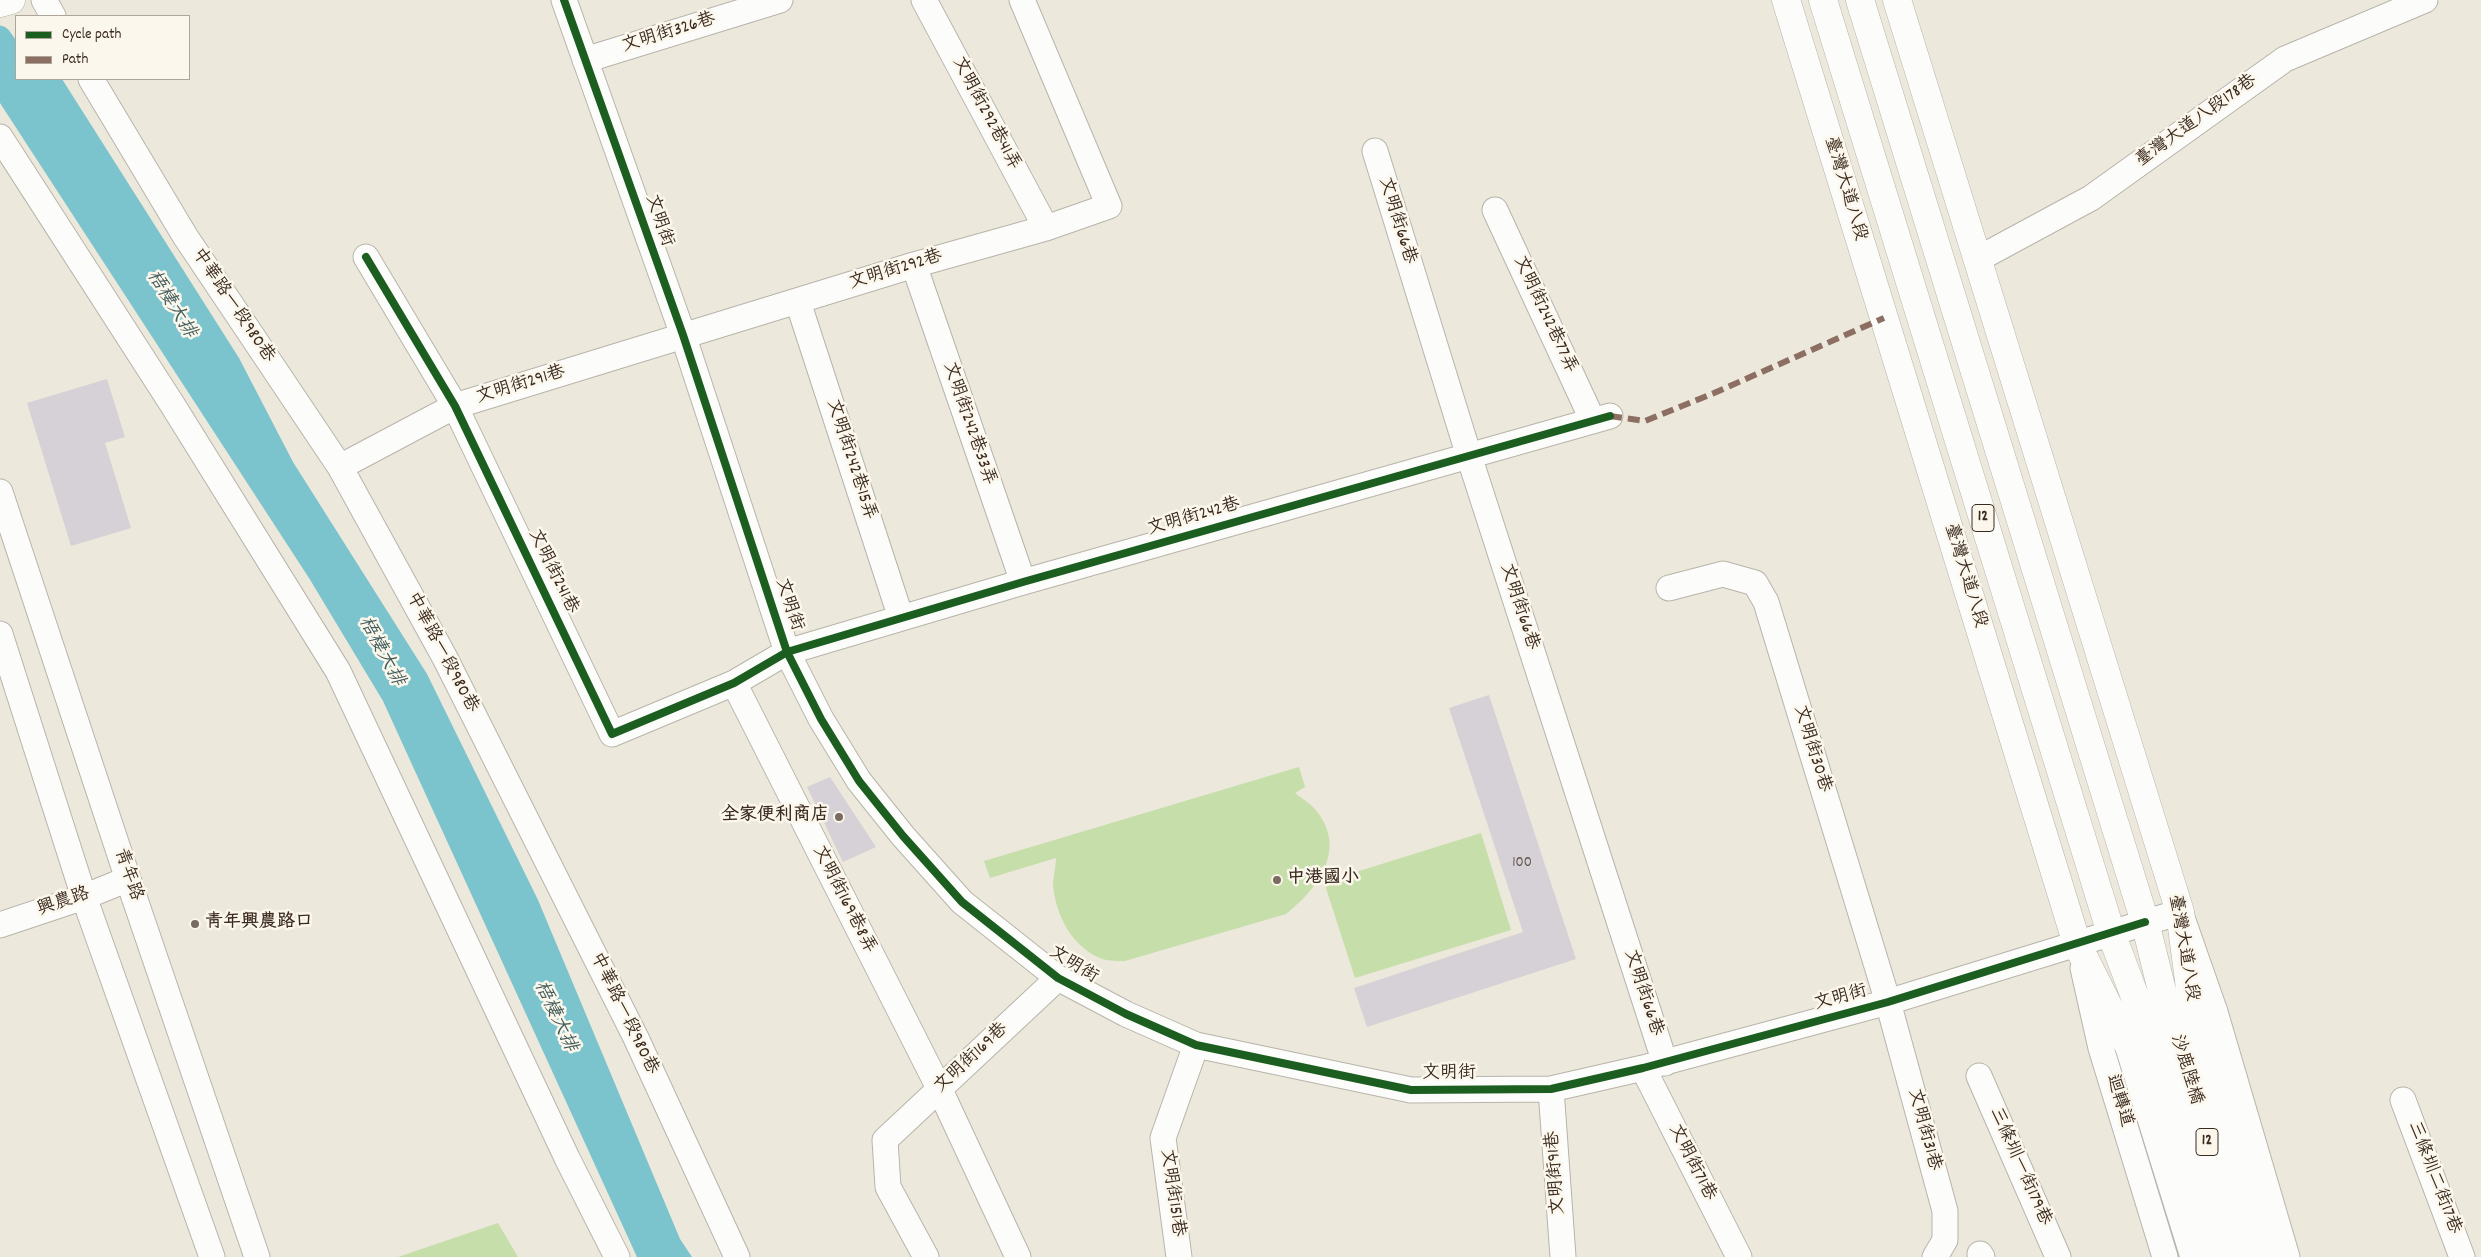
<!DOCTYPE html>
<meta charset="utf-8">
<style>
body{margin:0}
#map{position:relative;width:2481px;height:1257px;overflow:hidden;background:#ece8db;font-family:Dekko,sans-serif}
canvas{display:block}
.legend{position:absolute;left:15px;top:15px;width:175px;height:65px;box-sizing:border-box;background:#fbf7ec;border:1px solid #aea59a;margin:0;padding:6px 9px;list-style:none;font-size:15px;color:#3b2a1e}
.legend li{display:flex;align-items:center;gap:10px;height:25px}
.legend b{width:25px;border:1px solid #aea59a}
</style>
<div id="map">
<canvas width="2481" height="1257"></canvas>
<ul class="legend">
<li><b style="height:6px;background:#1b5e20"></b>Cycle path</li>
<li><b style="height:6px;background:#8d6e63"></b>Path</li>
</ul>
</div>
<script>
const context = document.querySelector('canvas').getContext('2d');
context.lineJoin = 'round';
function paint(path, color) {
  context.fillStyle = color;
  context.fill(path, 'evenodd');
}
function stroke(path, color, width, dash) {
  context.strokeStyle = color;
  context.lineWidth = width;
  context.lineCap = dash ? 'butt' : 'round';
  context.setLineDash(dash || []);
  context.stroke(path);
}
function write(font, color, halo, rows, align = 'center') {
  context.font = font + ' Dekko,"LXGW WenKai TC",sans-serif';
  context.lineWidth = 5;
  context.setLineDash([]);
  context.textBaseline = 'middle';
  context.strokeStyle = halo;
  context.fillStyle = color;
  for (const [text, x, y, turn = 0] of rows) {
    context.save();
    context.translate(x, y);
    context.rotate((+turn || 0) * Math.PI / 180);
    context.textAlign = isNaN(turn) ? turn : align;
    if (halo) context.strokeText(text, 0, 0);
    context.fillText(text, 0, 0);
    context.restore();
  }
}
paint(new Path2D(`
 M1299 767 1305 787 1295 793C1301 798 1308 802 1313 807 1349 846 1320 887 1286 914L1125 961C1118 961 1109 961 1102 959 1072 947 1056 916 1053 885 1053 876 1056 867 1056 858L990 878 984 861Z
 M1481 833 1511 930 1355 978 1324 882Z
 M498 1223 518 1257H398Z`), '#c6deaa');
paint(new Path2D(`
 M16 42V79H62L239 358 293 462 427 674 538 900 680 1239 692 1257H637L383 701 309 578 0 103V48Z`), '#7bc4cd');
stroke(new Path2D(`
 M0 36 16 58`), '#7bc4cd', 21);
paint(new Path2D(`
 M107 379 125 437 105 443 131 528 71 546 27 403Z
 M1489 695 1576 959 1367 1027 1354 988 1523 932 1449 708Z
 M830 777 876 847 843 862 807 787Z`), '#d5d1d6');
const minor = new Path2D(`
 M44 0 53 16
 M564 0 683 335 787 652 821 719 859 781 903 836 962 902 1058 978 1126 1014 1196 1045 1411 1090 1551 1089 1643 1068 1888 1002 2180 912 2215 1012 2287 1257
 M924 0 1046 228
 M585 60 780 0
 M91 79 185 236 340 467 445 658 636 1038 737 1257
 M0 137 172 404 338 671 567 1158 617 1257
 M1375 151 1469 456 1665 1063
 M1495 210 1593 421
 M366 257 455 406 612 734 734 683 787 652 1023 582 1610 416
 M1978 259 2091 198 2285 59 2425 0
 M914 265 1023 582
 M798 302 901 618
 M340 467 455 406 914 265 1046 228 1109 206 1022 0
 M0 492 128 879 257 1257
 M1669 588 1723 574 1755 583 1766 602 1888 1002 1945 1211V1240L1935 1257
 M0 634 84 897 212 1257
 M734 683 940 1090 1018 1257
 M0 925 84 897 128 879
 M2083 968 2101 1048 2165 1257
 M2194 1019 2267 1257
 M2126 1041 2193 1257
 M1643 1068 1739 1257
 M1979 1076 2058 1257
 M1551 1089 1563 1257
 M2403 1100 2462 1257
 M1980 1254 1982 1257
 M926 1257 888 1187 885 1140 1058 978
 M1179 1257 1163 1138 1196 1045`);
const major = new Path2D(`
 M1786 0 2077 944 2126 1041
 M1823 0 2111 933 2149 1034 2218 1257
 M1860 0 2145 922 2171 1027 2243 1257
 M1897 0 2180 912 2194 1019
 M0 3 11 0`);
stroke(minor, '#b8b4ab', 27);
stroke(major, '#b8b4ab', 29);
stroke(minor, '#fcfcfa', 25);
stroke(major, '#fcfcfa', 28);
stroke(new Path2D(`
 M1610 416 1645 421 1714 393 1884 318`), '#8d6e63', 6, [12, 6]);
stroke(new Path2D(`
 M564 0 683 335 787 652 821 719 859 781 903 836 962 902 1058 978 1126 1014 1196 1045 1411 1090 1551 1089 1643 1068 1888 1002 2145 922
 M366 257 455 406 612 734 734 683 787 652 1023 582 1610 416`), '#1b5e20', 8);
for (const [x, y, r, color] of [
 [839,817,5,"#796c60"],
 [1277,880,5,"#796c60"],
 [195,924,5,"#796c60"]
]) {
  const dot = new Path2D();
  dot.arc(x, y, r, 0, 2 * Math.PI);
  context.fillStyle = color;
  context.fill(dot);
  stroke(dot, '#fbf7ec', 2);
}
write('15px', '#62544c', null, [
 ["100",1522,864]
]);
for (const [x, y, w] of [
 [1983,518,22],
 [2207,1142,22]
]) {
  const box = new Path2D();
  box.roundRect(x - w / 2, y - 13.5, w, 27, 4);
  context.fillStyle = '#fbf7ec';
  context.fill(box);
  stroke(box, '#3b2a1e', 1);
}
write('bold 16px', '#3b2a1e', null, [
 ["12",1983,518],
 ["12",2207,1142]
]);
write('18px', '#3b2a1e', '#fbf7ec', [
 ["文明街326巷",669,34,-17],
 ["文明街292巷41弄",985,114,62],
 ["臺灣大道八段178巷",2197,122,-36],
 ["臺灣大道八段",1844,189,73],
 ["文明街",658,221,71],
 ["文明街66巷",1396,221,73],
 ["文明街292巷",896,271,-17],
 ["中華路一段980巷",232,306,56],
 ["文明街242巷77弄",1544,315,65],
 ["文明街291巷",521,386,-17],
 ["文明街242巷33弄",968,424,71],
 ["文明街242巷15弄",850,460,72],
 ["文明街242巷",1194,518,-16],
 ["文明街241巷",552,572,64],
 ["臺灣大道八段",1964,576,73],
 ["文明街",788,605,72],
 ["文明街66巷",1518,607,72],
 ["中華路一段980巷",441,653,62],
 ["文明街30巷",1811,749,73],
 ["青年路",127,875,71],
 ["文明街169巷8弄",843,900,63],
 ["興農路",64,903,-19],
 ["臺灣大道八段",2182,948,80],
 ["文明街",1073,966,32],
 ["文明街66巷",1642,993,72],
 ["文明街",1841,999,-15],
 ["中華路一段980巷",623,1014,64],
 ["文明街169巷",972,1059,-43],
 ["沙鹿陸橋",2185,1070,73],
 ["文明街",1449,1075],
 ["迴轉道",2118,1101,73],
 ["文明街31巷",1923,1130,75],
 ["文明街71巷",1691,1163,63],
 ["三條圳一街179巷",2019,1167,66],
 ["文明街91巷",1557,1173,-94],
 ["三條圳二街17巷",2433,1178,69],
 ["文明街151巷",1171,1193,82]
]);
write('bold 18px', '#3b2a1e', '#fbf7ec', [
 ["全家便利商店",829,817,"right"],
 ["中港國小",1287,880],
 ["青年興農路口",205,924]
], 'left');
write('italic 19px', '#405b59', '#fbf7ec', [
 ["梧棲大排",170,305,58],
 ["梧棲大排",380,652,62],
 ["梧棲大排",554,1017,65]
]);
</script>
